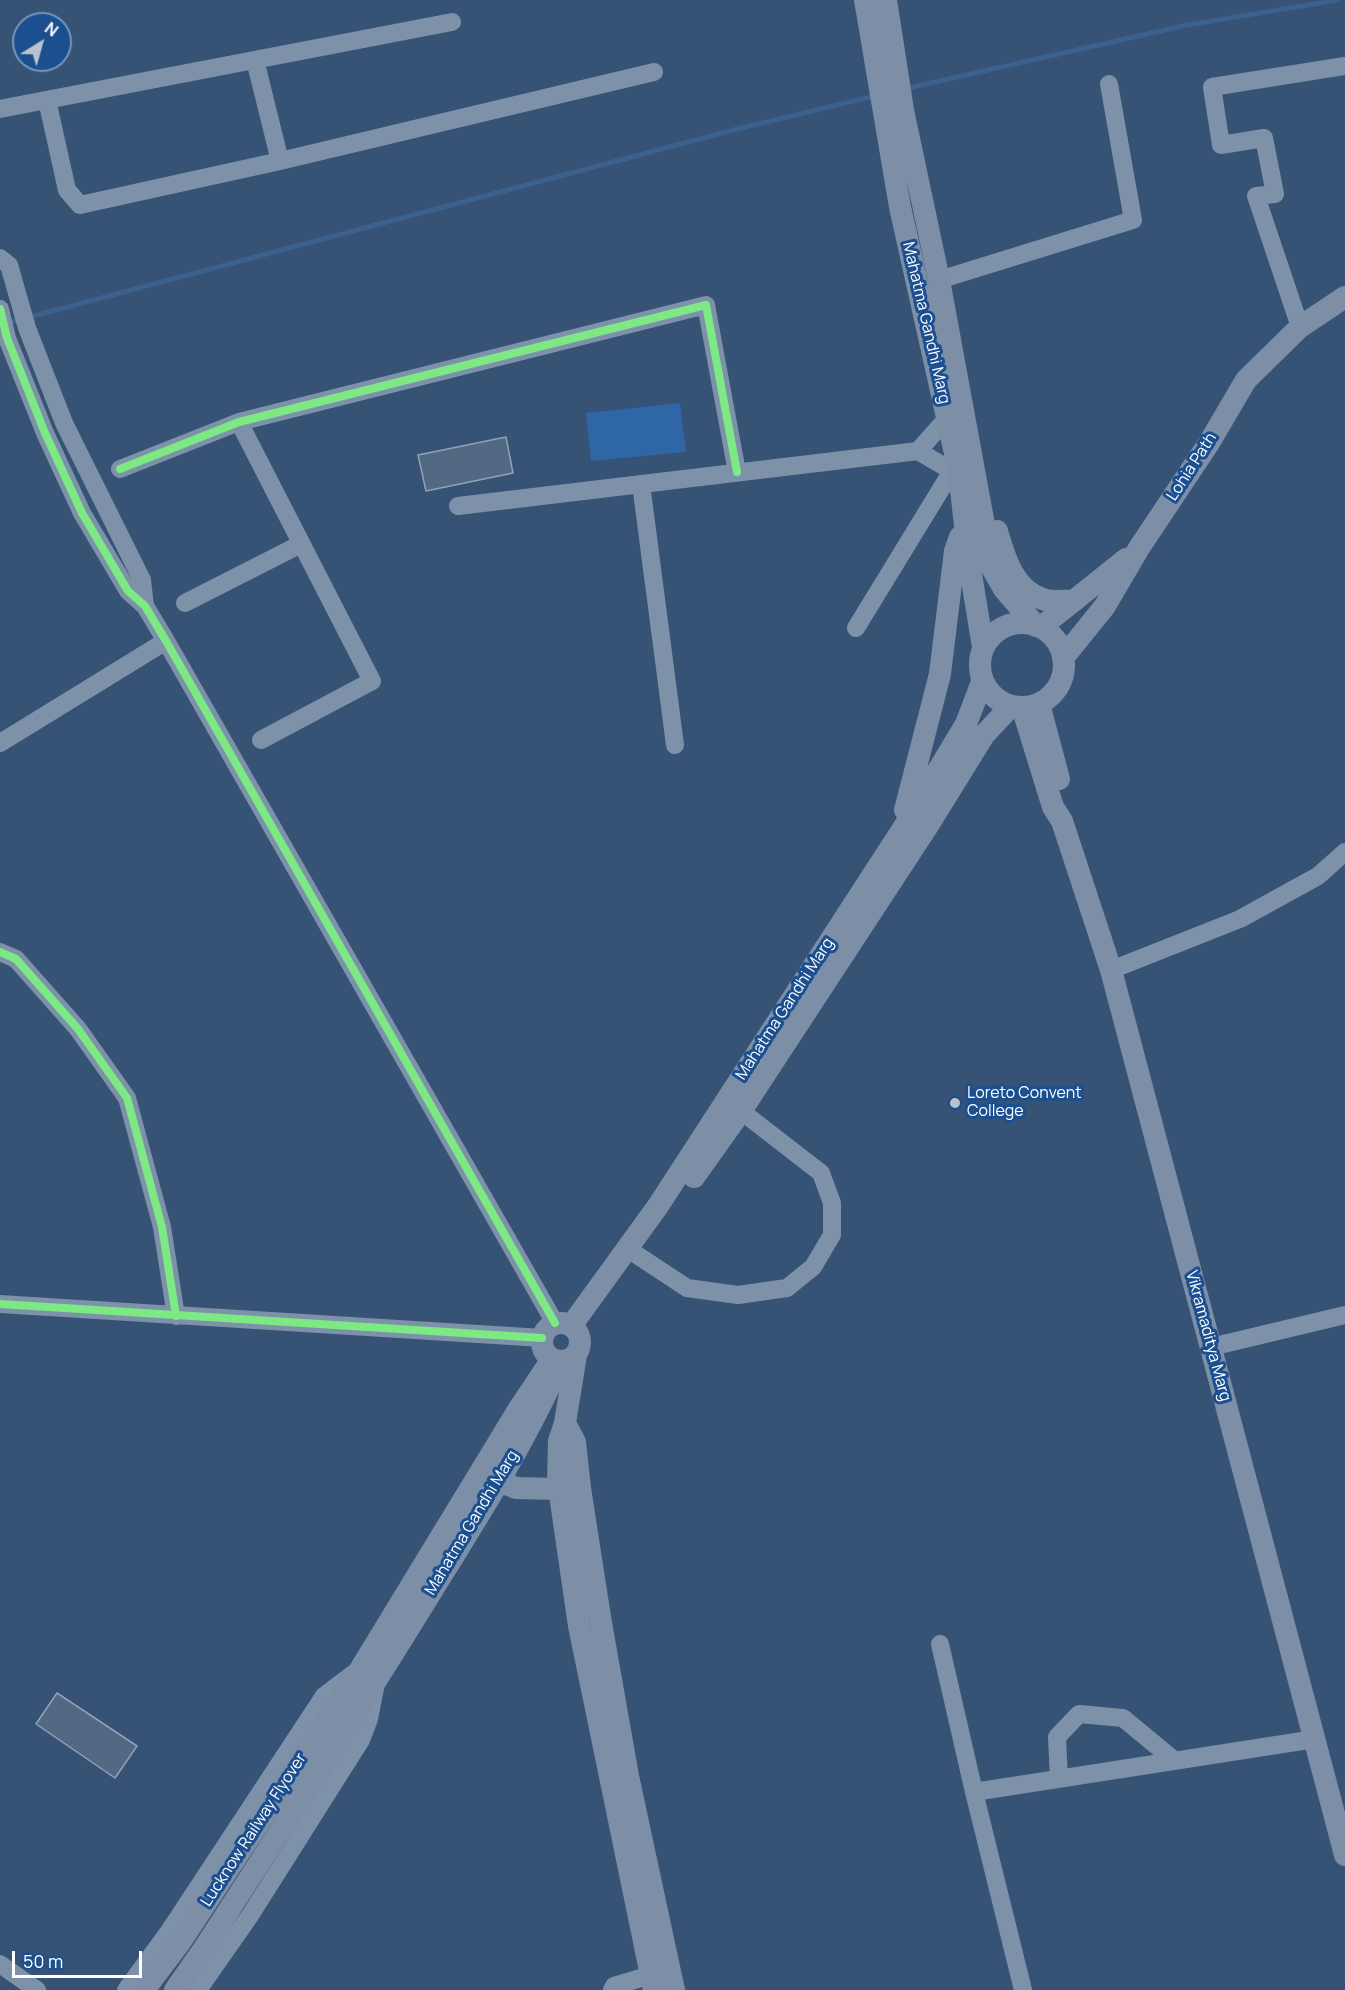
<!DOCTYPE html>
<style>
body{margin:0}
#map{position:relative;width:1345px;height:1990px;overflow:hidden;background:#365274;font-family:Manrope,sans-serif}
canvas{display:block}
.north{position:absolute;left:12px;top:12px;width:60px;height:60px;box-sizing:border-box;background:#1b4f8f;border:2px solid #7695bc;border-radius:50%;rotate:37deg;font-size:16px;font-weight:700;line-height:24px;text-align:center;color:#fff}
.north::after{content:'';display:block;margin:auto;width:21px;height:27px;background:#b9c2ce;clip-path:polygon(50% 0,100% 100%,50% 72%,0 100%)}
.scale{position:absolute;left:12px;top:1951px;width:130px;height:27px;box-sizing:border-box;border:3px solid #fff;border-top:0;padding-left:8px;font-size:18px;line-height:21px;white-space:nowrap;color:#fff;-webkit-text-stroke:4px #1b4f8f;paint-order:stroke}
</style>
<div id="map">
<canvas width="1345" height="1990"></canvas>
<div class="north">N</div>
<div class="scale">50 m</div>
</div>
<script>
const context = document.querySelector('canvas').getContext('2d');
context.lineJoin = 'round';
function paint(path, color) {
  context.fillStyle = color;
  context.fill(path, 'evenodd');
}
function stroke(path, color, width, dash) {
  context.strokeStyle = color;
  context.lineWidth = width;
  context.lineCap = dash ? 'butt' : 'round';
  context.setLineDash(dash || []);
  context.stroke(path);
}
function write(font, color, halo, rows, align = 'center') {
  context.font = font + ' Manrope,sans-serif';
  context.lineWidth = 6;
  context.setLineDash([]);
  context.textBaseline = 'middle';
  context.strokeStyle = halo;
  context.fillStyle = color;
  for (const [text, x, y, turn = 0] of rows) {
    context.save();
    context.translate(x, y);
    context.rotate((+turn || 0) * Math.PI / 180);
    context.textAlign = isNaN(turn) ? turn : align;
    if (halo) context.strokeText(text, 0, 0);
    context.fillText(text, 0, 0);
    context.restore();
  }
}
paint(new Path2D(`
 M680 403 686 452 591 461 586 413Z`), '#2f66a5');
stroke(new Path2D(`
 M904 89 1187 25 1338 0
 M7 323 737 129 875 96`), '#3b618d', 5);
const building = new Path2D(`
 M506 437 513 473 426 491 418 455Z
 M57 1693 137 1746 115 1778 36 1724Z`);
paint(building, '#526984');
stroke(building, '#92a2b6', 1.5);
stroke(new Path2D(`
 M255 60 280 161
 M47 100 67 190 80 205 280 161 654 72
 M0 109 452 22
 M0 258 9 265 27 328 64 423 142 580 145 606
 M939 280 1133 220 1109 84
 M0 309 7 338 45 433 82 513 128 591 145 606 166 641 555 1323
 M1300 327 1256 196 1275 194 1264 138 1221 145 1212 87 1345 66
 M239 422 372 681 261 740
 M948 423 941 425 918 451 952 471H959
 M120 469 239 422 706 305 737 472
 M641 484 675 745
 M458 506 918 451
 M185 603 301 544
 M856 628 952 471
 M0 743 166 641
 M0 952 16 959 78 1029 127 1098 162 1227 176 1316
 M1111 970 1240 919 1318 876 1345 852
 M637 1255 687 1288 738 1295 787 1288 813 1267 832 1235V1203L821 1173 741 1111
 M0 1304 542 1338
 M1211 1347 1345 1315
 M940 1644 974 1792 1023 1990
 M1059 1779 1057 1737 1079 1714 1123 1718 1175 1761
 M974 1792 1315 1739
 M0 1964 37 1990
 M126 1990 170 1930 324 1696 353 1674
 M198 1990 251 1914 361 1740 369 1719 375 1688
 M612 1990 614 1986 651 1975`), '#7d92a8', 18);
stroke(new Path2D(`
 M865 0 900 207 959 471 969 562 983 647
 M886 0 903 110 939 280 992 568 1004 589 1036 626
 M997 531C1005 558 1014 592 1046 600 1055 602 1065 600 1074 601
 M980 665a42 42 0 1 1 84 0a42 42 0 1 1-84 0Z
 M1041 627 1126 559
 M1063 658 1105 606 1139 548 1209 443 1246 380 1300 327 1345 297
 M1039 704 1059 779
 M1022 707 1053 807 1062 821 1111 970 1345 1855
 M905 810 940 674 955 551 960 537
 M694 1177 741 1111 929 824 984 735 1011 706
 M542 1342a19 19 0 1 1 38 0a19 19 0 1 1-38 0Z
 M571 1326 658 1206 904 827 966 724 982 682
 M576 1355 565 1423 559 1441 558 1481 579 1626 654 1990
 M565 1423 575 1442 580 1488 600 1617 628 1776 674 1990
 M499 1481 516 1488 559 1489
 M144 1990 181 1941 361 1668 520 1407 552 1359
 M175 1990 205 1947C281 1830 357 1713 430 1594 474 1523 519 1453 554 1377`), '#7d8ea7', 22);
stroke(new Path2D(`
 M0 309 7 338 45 433 82 513 128 591 145 606 166 641 555 1323
 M120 469 239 422 706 305 737 472
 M0 952 16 959 78 1029 127 1098 162 1227 176 1316
 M0 1304 542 1338`), '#7ce984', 8);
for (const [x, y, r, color] of [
 [955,1103,6,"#b9c2ce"]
]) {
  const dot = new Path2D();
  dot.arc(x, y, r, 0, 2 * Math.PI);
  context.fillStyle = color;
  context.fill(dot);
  stroke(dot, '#1b4f8f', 2);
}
write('16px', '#fff', '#1b4f8f', [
 ["Mahatma Gandhi Marg",926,323,77],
 ["Lohia Path",1192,467,-57],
 ["Mahatma Gandhi Marg",785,1009,-57],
 ["Vikramaditya Marg",1208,1336,75],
 ["Mahatma Gandhi Marg",472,1523,-59],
 ["Lucknow Railway Flyover",254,1830,-57]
]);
write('16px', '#fff', '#1b4f8f', [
 ["Loreto Convent",967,1094],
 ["College",967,1112]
], 'left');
</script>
